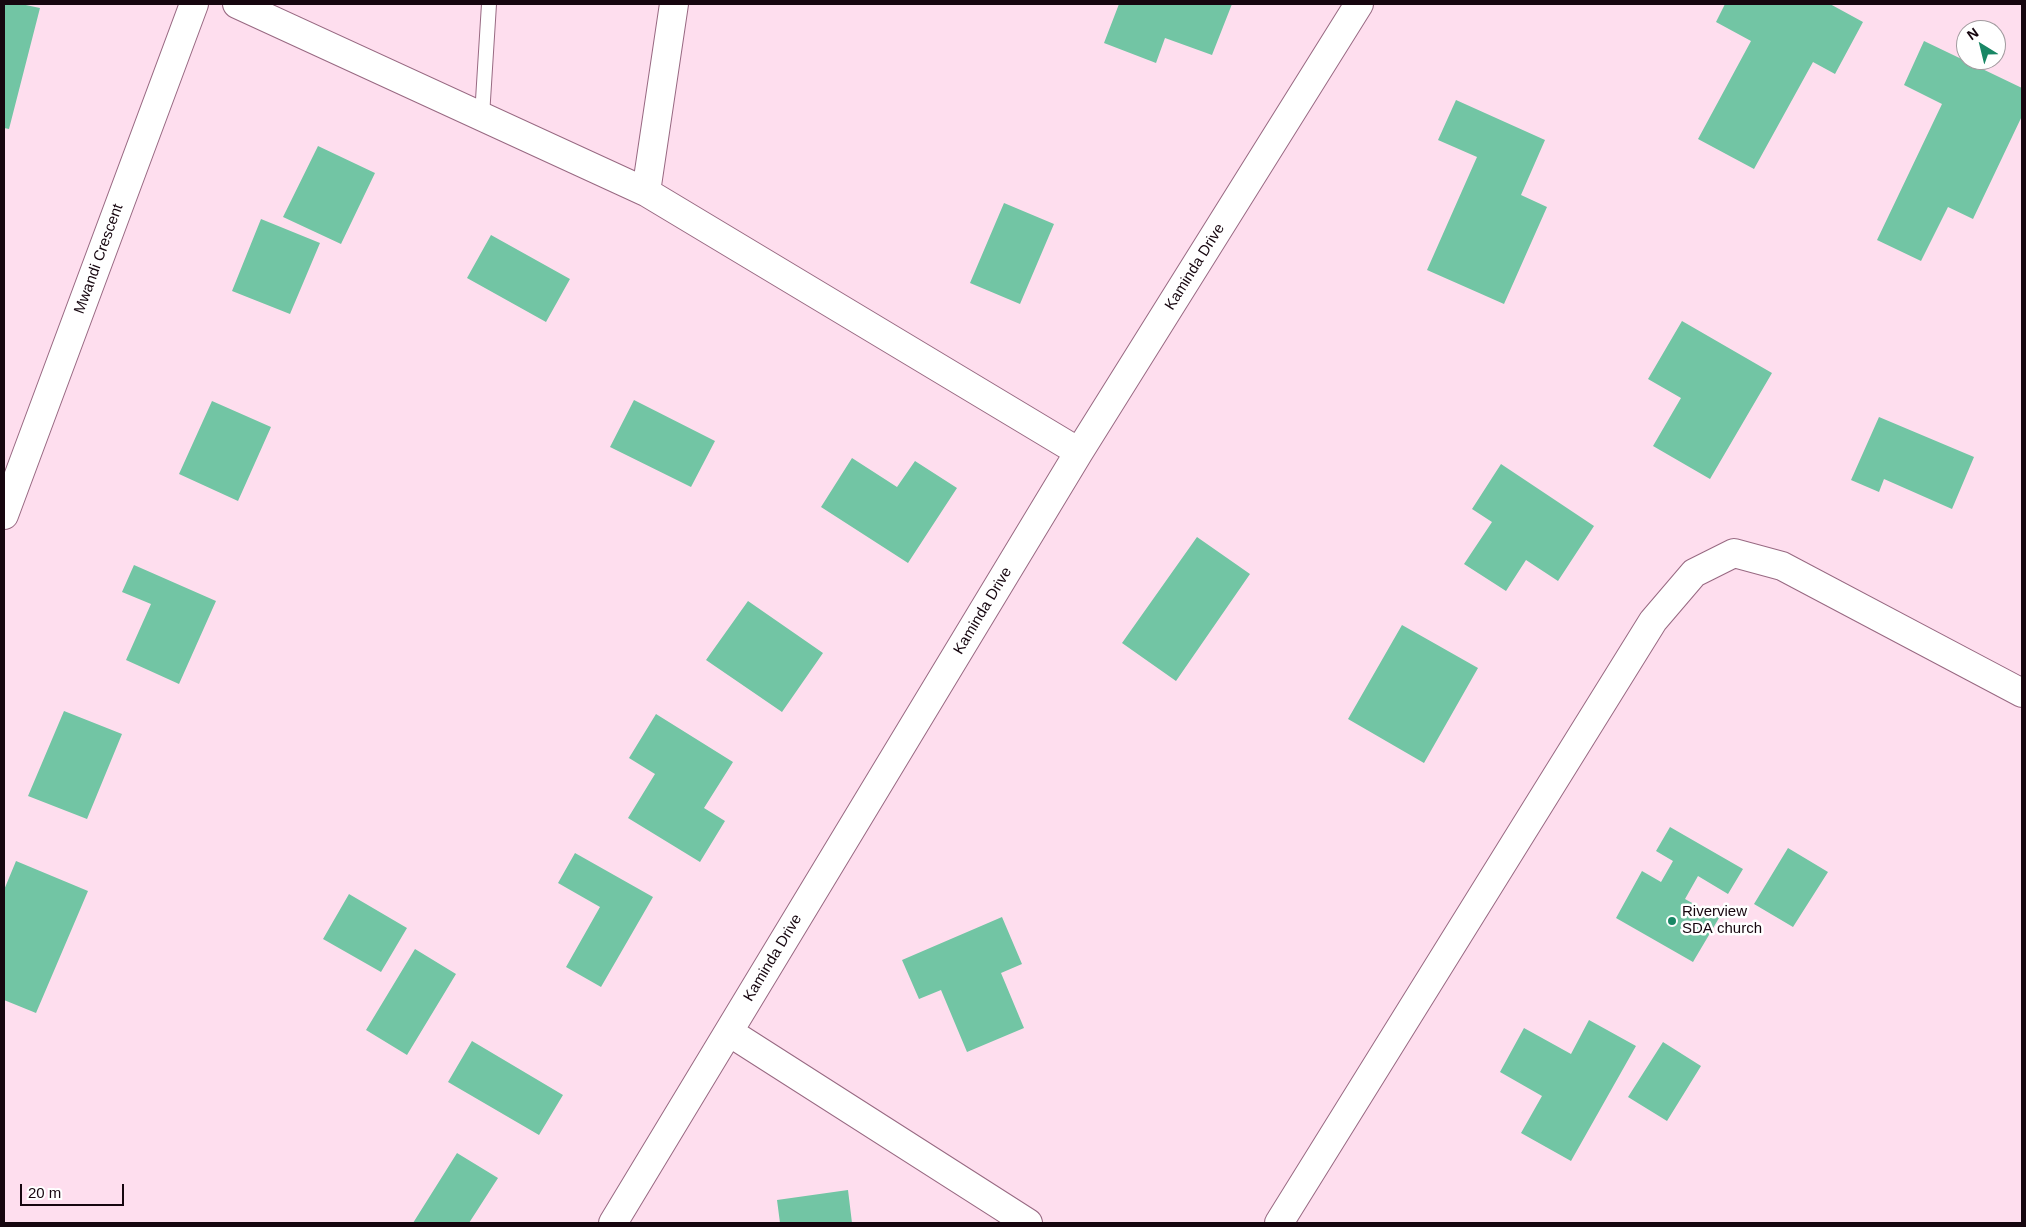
<!DOCTYPE html>
<style>
body{margin:0}
#map{position:relative;width:2026px;height:1227px;overflow:hidden;background:#fedeee;font-family:Arial,sans-serif}
canvas{display:block}
.frame{position:absolute;inset:0;border:5px solid #16060f;pointer-events:none}
.north{position:absolute;left:1956px;top:20px;width:50px;height:50px;box-sizing:border-box;background:#fff;border:1px solid #a29b9f;border-radius:50%;rotate:324deg;font-size:14px;font-weight:700;line-height:20px;text-align:center;color:#16060f}
.north::after{content:'';display:block;margin:auto;width:18px;height:22px;background:#198765;clip-path:polygon(50% 0,100% 100%,50% 72%,0 100%)}
.scale{position:absolute;left:20px;top:1184px;width:104px;height:22px;box-sizing:border-box;border:2px solid #16060f;border-top:0;padding-left:6px;font-size:15px;line-height:18px;white-space:nowrap;color:#16060f;-webkit-text-stroke:4px #fff;paint-order:stroke}
</style>
<div id="map">
<canvas width="2026" height="1227"></canvas>
<div class="frame"></div>
<div class="north">N</div>
<div class="scale">20 m</div>
</div>
<script>
const context = document.querySelector('canvas').getContext('2d');
context.lineJoin = 'round';
function paint(path, color) {
  context.fillStyle = color;
  context.fill(path, 'evenodd');
}
function stroke(path, color, width, dash) {
  context.strokeStyle = color;
  context.lineWidth = width;
  context.lineCap = dash ? 'butt' : 'round';
  context.setLineDash(dash || []);
  context.stroke(path);
}
function write(font, color, halo, rows, align = 'center') {
  context.font = font + ' Arial,sans-serif';
  context.lineWidth = 5;
  context.setLineDash([]);
  context.textBaseline = 'middle';
  context.strokeStyle = halo;
  context.fillStyle = color;
  for (const [text, x, y, turn = 0] of rows) {
    context.save();
    context.translate(x, y);
    context.rotate((+turn || 0) * Math.PI / 180);
    context.textAlign = isNaN(turn) ? turn : align;
    if (halo) context.strokeText(text, 0, 0);
    context.fillText(text, 0, 0);
    context.restore();
  }
}
paint(new Path2D(`
 M4 4H21L40 8 9 129 4 128Z
 M1119 4H1232L1212 55 1165 38 1156 63 1104 43Z
 M1725 4H1830L1863 22 1835 74 1813 62 1754 169 1698 139 1751 41 1716 22Z
 M1924 41 2022 88V116L1973 219 1948 207 1921 261 1877 240 1942 104 1904 85Z
 M1456 100 1545 140 1521 195 1547 207 1504 304 1427 270 1477 157 1438 140Z
 M318 146 375 173 341 244 283 217Z
 M1004 203 1054 224 1020 304 970 283Z
 M261 219 320 243 290 314 232 291Z
 M491 235 570 279 546 322 467 278Z
 M1682 321 1772 373 1710 479 1653 446 1681 398 1648 379Z
 M634 400 715 441 691 487 610 447Z
 M212 401 271 427 238 501 179 474Z
 M1879 417 1974 457 1952 509 1884 479 1879 492 1851 480Z
 M852 458 897 487 915 461 957 488 908 563 821 507Z
 M1501 464 1594 526 1558 581 1526 560 1506 591 1464 564 1492 522 1472 509Z
 M1197 537 1250 574 1176 681 1122 643Z
 M134 565 216 601 179 684 126 660 151 604 122 592Z
 M748 601 823 653 782 712 706 660Z
 M1402 625 1478 668 1424 763 1348 719Z
 M64 711 122 734 87 819 28 796Z
 M656 714 733 762 704 808 725 821 700 862 628 818 655 774 629 758Z
 M1670 827 1743 869 1728 894 1698 876 1685 899 1719 918 1693 962 1616 918 1642 871 1661 882 1673 861 1656 851Z
 M1788 848 1828 872 1793 927 1754 904Z
 M575 853 653 897 601 987 566 967 600 907 558 883Z
 M16 861 88 891 36 1013 4 1000V890Z
 M349 894 407 928 381 972 323 939Z
 M1002 917 1022 964 1001 973 1024 1028 967 1052 941 990 919 999 902 960Z
 M415 949 456 974 407 1055 366 1030Z
 M1589 1020 1636 1046 1571 1161 1521 1133 1542 1096 1500 1072 1524 1028 1571 1054Z
 M472 1041 563 1095 539 1135 448 1082Z
 M1663 1042 1701 1066 1667 1121 1628 1097Z
 M457 1153 498 1178 469 1223H413Z
 M848 1190 852 1223H780L777 1200Z`), '#72c5a4');
const service = new Path2D(`
 M482 116 489 4`);
const minor = new Path2D(`
 M237 4 646 192 1079 452
 M646 192 674 4
 M4 515 194 4
 M729 1032 1028 1223
 M613 1223 1079 452 1359 4
 M1279 1223 1653 621 1694 573 1734 553 1782 566 2022 693`);
stroke(service, '#986982', 16);
stroke(minor, '#986982', 30);
stroke(service, '#fff', 14);
stroke(minor, '#fff', 28);
for (const [x, y, r, color] of [
 [1672,921,5,"#198765"]
]) {
  const dot = new Path2D();
  dot.arc(x, y, r, 0, 2 * Math.PI);
  context.fillStyle = color;
  context.fill(dot);
  stroke(dot, '#fff', 2);
}
write('15px', '#16060f', '#fff', [
 ["Mwandi Crescent",99,259,-70],
 ["Kaminda Drive",1195,267,-58],
 ["Kaminda Drive",983,611,-59],
 ["Kaminda Drive",773,958,-59]
]);
write('15px', '#16060f', '#fff', [
 ["Riverview",1682,912],
 ["SDA church",1682,929]
], 'left');
</script>
